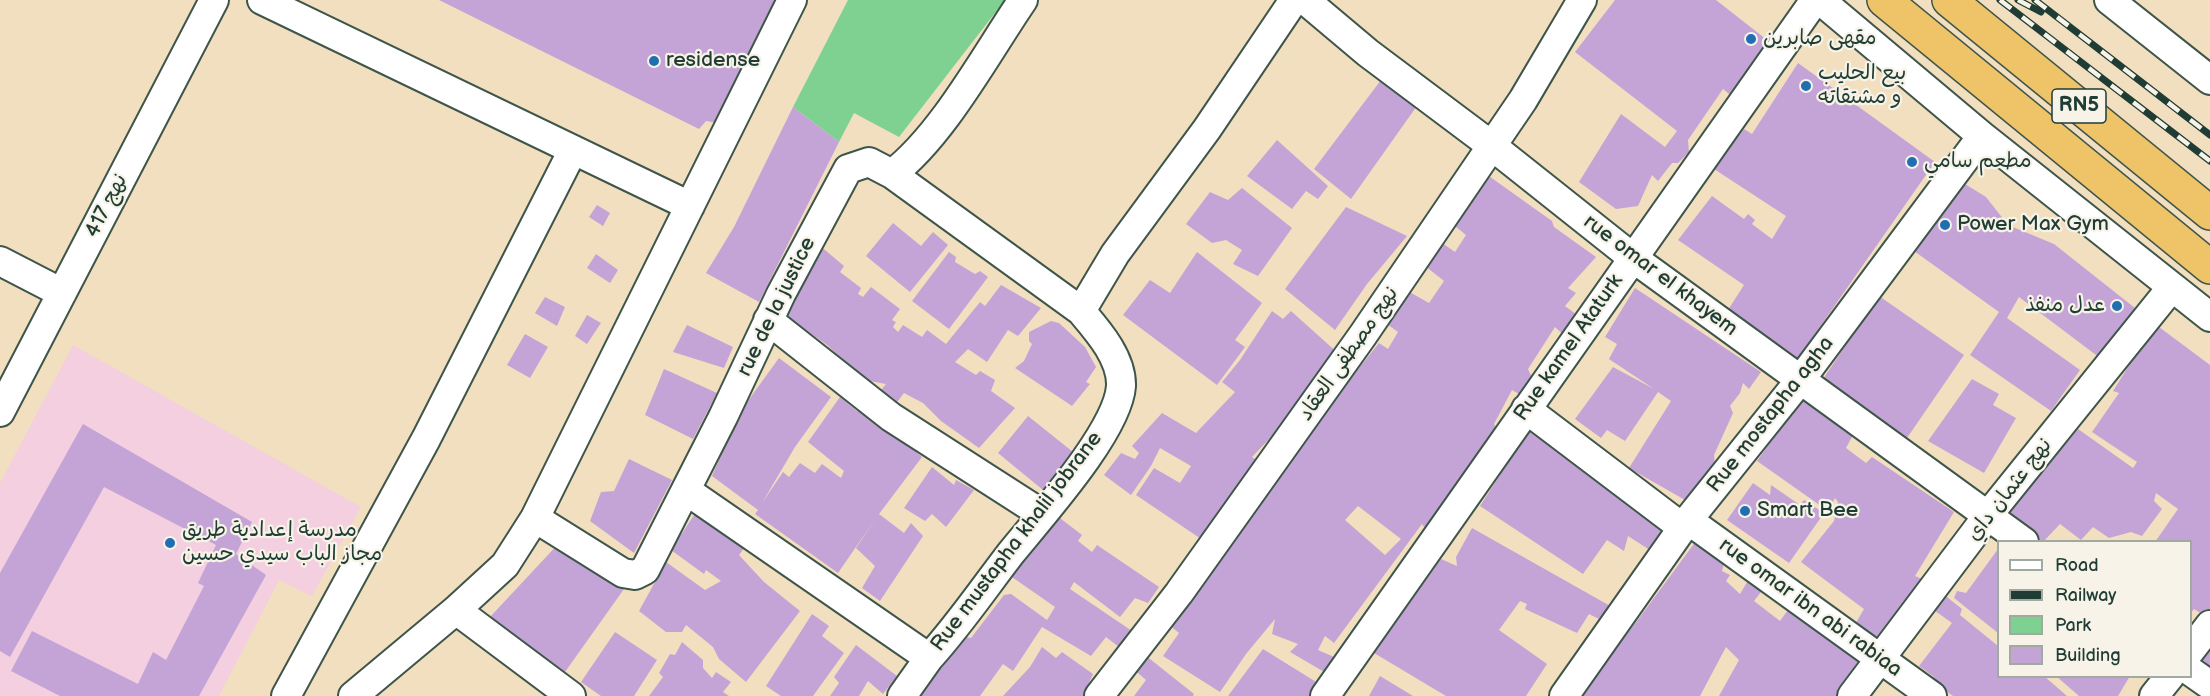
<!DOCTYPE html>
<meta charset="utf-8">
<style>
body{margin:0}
#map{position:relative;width:2210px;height:696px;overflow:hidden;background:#f1dfc0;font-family:"Balsamiq Sans",sans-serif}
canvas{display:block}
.legend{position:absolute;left:1997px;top:540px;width:195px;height:138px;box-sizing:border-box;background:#f7f3e8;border:2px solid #a1aaa0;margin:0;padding:8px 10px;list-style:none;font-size:18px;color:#1f3d34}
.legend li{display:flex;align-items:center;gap:12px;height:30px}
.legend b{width:30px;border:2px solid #a1aaa0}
</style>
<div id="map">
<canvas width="2210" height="696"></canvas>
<ul class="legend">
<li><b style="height:8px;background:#fff"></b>Road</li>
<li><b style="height:8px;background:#1f3d34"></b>Railway</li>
<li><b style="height:16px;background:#7fd192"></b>Park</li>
<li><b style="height:16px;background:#c4a4d6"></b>Building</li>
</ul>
</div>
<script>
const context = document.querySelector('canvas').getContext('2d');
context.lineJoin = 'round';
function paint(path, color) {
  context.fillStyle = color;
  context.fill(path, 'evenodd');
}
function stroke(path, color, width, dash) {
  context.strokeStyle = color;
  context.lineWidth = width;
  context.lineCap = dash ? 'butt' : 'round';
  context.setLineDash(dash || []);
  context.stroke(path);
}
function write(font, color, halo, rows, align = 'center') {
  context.font = font + ' "Balsamiq Sans","Playpen Sans Arabic",sans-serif';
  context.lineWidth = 4.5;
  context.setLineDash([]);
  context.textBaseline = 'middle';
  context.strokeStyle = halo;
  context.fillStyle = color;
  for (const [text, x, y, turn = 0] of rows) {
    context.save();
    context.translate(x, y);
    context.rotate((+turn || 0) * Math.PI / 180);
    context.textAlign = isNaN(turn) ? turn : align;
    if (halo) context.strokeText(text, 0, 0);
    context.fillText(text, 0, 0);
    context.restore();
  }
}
paint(new Path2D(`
 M73 345 361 507 312 596 279 580 219 696H0V483Z`), '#f3cfdf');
paint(new Path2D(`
 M848 0H1005L899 137 854 113 839 142 793 107Z`), '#7fd192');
paint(new Path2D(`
 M439 0H776L719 123 706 121 699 129Z
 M1615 0H1716L1776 47 1739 102 1723 89 1688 140 1689 152 1678 163H1672L1658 181 1652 175 1638 206 1616 209 1579 182 1621 114 1665 147 1677 131 1575 52Z
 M1798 63 1935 162 1796 361 1726 313 1744 285 1678 240 1712 196 1744 219 1748 214 1755 220 1752 224 1772 239 1786 216 1714 169 1744 129 1752 134Z
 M1384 76 1419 103 1351 199 1314 169Z
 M793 107 839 142 759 302 706 273 734 227Z
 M1277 140 1328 186 1318 199 1306 191 1292 209 1247 176Z
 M1486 174 1552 221 1554 227 1596 257 1568 288 1576 293 1565 306 1584 320 1569 340 1555 327 1528 369 1534 382 1529 400 1512 390 1494 424 1500 435 1495 448 1486 440 1429 535 1422 524 1334 643 1325 636 1318 650 1334 657 1326 673 1290 652 1298 644 1272 634 1275 619 1246 654 1220 692 1163 656 1179 633 1168 624 1318 419 1379 343 1388 349 1398 332 1387 324 1406 290 1429 303 1444 281 1420 262 1438 240 1455 252 1466 235 1450 222ZM1358 506 1401 539 1385 555 1345 520Z
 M1965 184 1986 197 2008 225 2054 244 2140 312 2104 361 2019 297 2007 318 2080 370 2051 411 1970 355 1999 312 1914 251Z
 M1242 188 1292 228 1258 276 1233 264 1242 250 1226 240 1212 243 1186 224 1210 192 1228 200Z
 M597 205 610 213 603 226 589 217Z
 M1346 207 1407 236 1367 284 1335 330 1285 289Z
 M893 223 921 246 933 232 948 245 910 292 866 256Z
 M819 245 844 266 840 272 861 288 858 294 863 297 871 287 900 309 892 320 896 322 893 327 898 332 903 325 922 337 927 330 946 344 980 302 985 306 1001 285 1041 308 1018 336 1008 330 987 362 968 349 955 362 976 375 980 371 995 380 991 391 1015 408 979 448 941 421 923 403 904 393 895 405 877 395 886 384 864 380 827 345 785 315Z
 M949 252 956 257 955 262 975 274 980 271 988 277 949 329 912 301Z
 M1197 252 1262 303 1235 340 1245 347 1217 385 1123 315 1150 280 1170 293Z
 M596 254 618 270 610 283 587 268Z
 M1635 288 1761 372 1749 389 1743 383 1740 393 1730 406 1733 413 1714 455 1715 468 1692 504 1629 468 1671 401 1658 392 1625 441 1607 430 1601 438 1575 419 1613 367 1654 389 1609 359 1617 344 1605 337Z
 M1879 296 1964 355 1907 438 1823 379Z
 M545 297 565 307 557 326 535 313Z
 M1272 311 1283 319 1291 311 1340 355 1299 408 1252 457 1260 462 1210 545 1136 495 1154 468 1180 483 1191 466 1160 448 1151 466 1131 495 1104 475 1121 453 1135 459 1139 453 1132 446 1162 413 1196 433 1235 392 1222 382 1240 360Z
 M587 315 601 323 587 344 575 336Z
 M1051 321 1059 323 1085 347 1096 367 1086 382 1090 384 1072 406 1015 368 1024 361 1032 344 1029 341V332Z
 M2155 324 2210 365V611L2207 617 2194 609 2190 614V542H2155L2178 509 2156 493 2154 501 2162 509 2142 536 2131 532 2109 538 2093 527 2081 540 2060 524 2043 542 2009 512 2078 429 2133 468 2137 462 2092 432 2119 393 2113 391Z
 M687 325 733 347 724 368 673 352Z
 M525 334 548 347 530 378 507 365Z
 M779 358 831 397 795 447 762 503 783 472 789 477 800 463 815 473 822 464 841 478 844 471 808 442 840 397 857 411 866 410 922 457 879 514 904 533 911 523 923 536 880 601 862 588 875 566 856 548 876 518 838 573 755 514 758 510 712 476 742 409Z
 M664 369 717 393 693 439 645 415Z
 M1972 379 1999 394 1993 405 2016 418 1984 473 1928 441Z
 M1802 398 1844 431 1853 435 1846 448 1866 463 1872 457 1954 512 1915 576 1922 579 1879 641 1853 628 1864 609 1801 562 1834 521 1838 502 1835 498 1828 511 1757 461Z
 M1028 416 1073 452 1043 490 998 453Z
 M83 424 252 522 236 554 266 575 199 696H60L11 671 32 631 138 684 153 652 166 660 204 586 198 583 216 545 104 487 10 657 0 651V573Z
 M1529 430 1674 525 1656 554 1628 536 1624 551 1607 540 1583 574 1480 506Z
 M629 459 672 480 634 553 590 521 601 492 614 491Z
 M932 467 954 485 956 480 974 490 946 527 932 514 925 521 904 508Z
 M1753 483 1770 495 1771 485 1800 505 1804 500 1824 513 1789 563 1727 520Z
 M698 509 748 543 739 555 764 582 800 611 746 682 719 659 713 647 686 625 682 632H666L639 611 666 562 705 590 721 581 706 570 704 574 671 550Z
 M1056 515 1082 535 1078 541 1092 552 1097 545 1159 587 1148 603 1135 598 1120 617 1074 582 1070 589 1132 631 1119 647 1106 637 1091 656 1042 627 1013 671 1003 664 980 696H920L965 637 971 638 1004 595 1011 594 1047 620 1055 607 1012 577Z
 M1472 528 1612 607 1601 620 1589 614 1577 633 1525 609 1527 604 1520 601 1499 630 1547 664 1526 696H1446L1374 653 1441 559 1457 566 1456 557Z
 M561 541 624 589 565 672 490 617Z
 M1696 541 1725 559 1722 571 1730 575 1726 581 1740 594 1749 579 1764 588 1754 601 1780 621 1788 610 1864 662 1836 696H1719L1739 660 1726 647 1700 696H1577L1637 621Z
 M1998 549V633L1954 598 1957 591 1966 593Z
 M1942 593 1962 609 1960 615 1998 646V676H2044L2067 696H1953L1931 680 1934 677 1919 666 1952 623 1931 608Z
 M812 614 829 626 822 636 844 653 813 696H781L766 686Z
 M615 632 657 660 634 696H601L581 682Z
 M682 642 703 660V668L712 678 716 672 731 682 723 692 729 696H649L663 677 659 673 670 654 675 655Z
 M2210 644V671L2197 663Z
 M856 645 897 676 883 694 868 681 859 696H830L839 683 834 677Z
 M1042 647 1056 658 1062 652 1093 674 1083 696H1003L1030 667Z
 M1263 649 1321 685 1314 696H1228Z
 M1145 655 1194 694 1193 696H1134L1146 680 1131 667Z
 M1380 676 1413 696H1369Z
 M2056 676H2130L2118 696H2079Z`), '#c4a4d6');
const minor = new Path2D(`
 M262 0 690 206
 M1305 0 1368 53 1492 146 1633 258 2024 542
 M1820 0 1982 136 2210 317
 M2109 0 2210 80
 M892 174 1081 311
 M0 261 62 293
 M768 320 891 417 1042 514
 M1526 409 1683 528
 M0 412 214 0
 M687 491 929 658C959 625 984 588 1011 553 1040 517 1118 431 1121 386 1122 358 1098 331 1081 311L1115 254 1207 129 1294 0
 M535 518 623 573 635 575 645 570 723 417 781 294 848 169 869 162 892 174C943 135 986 54 1023 0
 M1688 520 1932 696
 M456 610 571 696
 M2190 651 2210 625
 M2190 671 2210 685
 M286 696 426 439 573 150
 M353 696 456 610 505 565 535 518 792 0
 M902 696 929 658
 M1099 696 1179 593 1363 335 1523 100 1582 0
 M1325 696 1815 0
 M1564 696 1688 520 1801 379 1982 136
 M1852 696 1989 514 2172 287
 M2154 696 2170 676`);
const trunk = new Path2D(`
 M1884 0 2210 267
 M1949 0 2210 213`);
stroke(minor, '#3e5549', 32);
stroke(trunk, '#3e5549', 36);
stroke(minor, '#fff', 28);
stroke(trunk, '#efc469', 33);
const rail = new Path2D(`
 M2000 0 2210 161
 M2018 0 2041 12
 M2035 0 2210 135`);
stroke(rail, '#1f3d34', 7);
stroke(rail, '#f7f3e8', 4.5, [14]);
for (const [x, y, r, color] of [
 [1751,39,6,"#1f6fb2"],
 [654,61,6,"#1f6fb2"],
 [1806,86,6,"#1f6fb2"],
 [1912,162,6,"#1f6fb2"],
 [1945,225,6,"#1f6fb2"],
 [2117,306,6,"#1f6fb2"],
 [1745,511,6,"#1f6fb2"],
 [170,543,6,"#1f6fb2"]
]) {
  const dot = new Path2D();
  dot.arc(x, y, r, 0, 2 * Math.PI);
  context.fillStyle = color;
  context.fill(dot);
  stroke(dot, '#f7f3e8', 2);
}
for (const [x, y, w] of [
 [2079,106,54]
]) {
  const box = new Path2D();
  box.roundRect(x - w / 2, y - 17, w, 34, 4.5);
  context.fillStyle = '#f7f3e8';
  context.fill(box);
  stroke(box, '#1f3d34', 1.5);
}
write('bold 20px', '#1f3d34', null, [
 ["RN5",2079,106]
]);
write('21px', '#1f3d34', '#f7f3e8', [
 ["مقهى صابرين",1763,39],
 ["residense",666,61],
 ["بيع الحليب",1818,74],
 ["و مشتقاته",1818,98],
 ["مطعم سامي",1924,162],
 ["Power Max Gym",1957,225],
 ["عدل منفذ",2105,306,"right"],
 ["Smart Bee",1757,511],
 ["مدرسة إعدادية طريق",182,531],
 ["مجاز الباب سيدي حسين",182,555]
], 'left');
write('21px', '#1f3d34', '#f7f3e8', [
 ["نهج 417",107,206,-63],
 ["rue omar el khayem",1660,276,37],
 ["rue de la justice",777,307,-64],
 ["Rue kamel Ataturk",1569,348,-55],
 ["نهج مصطفى العقاد",1349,354,-55],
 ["Rue mostapha agha",1771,415,-52],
 ["نهج عثمان داي",2010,490,-52],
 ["Rue mustapha khalil jobrane",1017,542,-53],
 ["rue omar ibn abi rabiaa",1810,608,36]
]);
</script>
